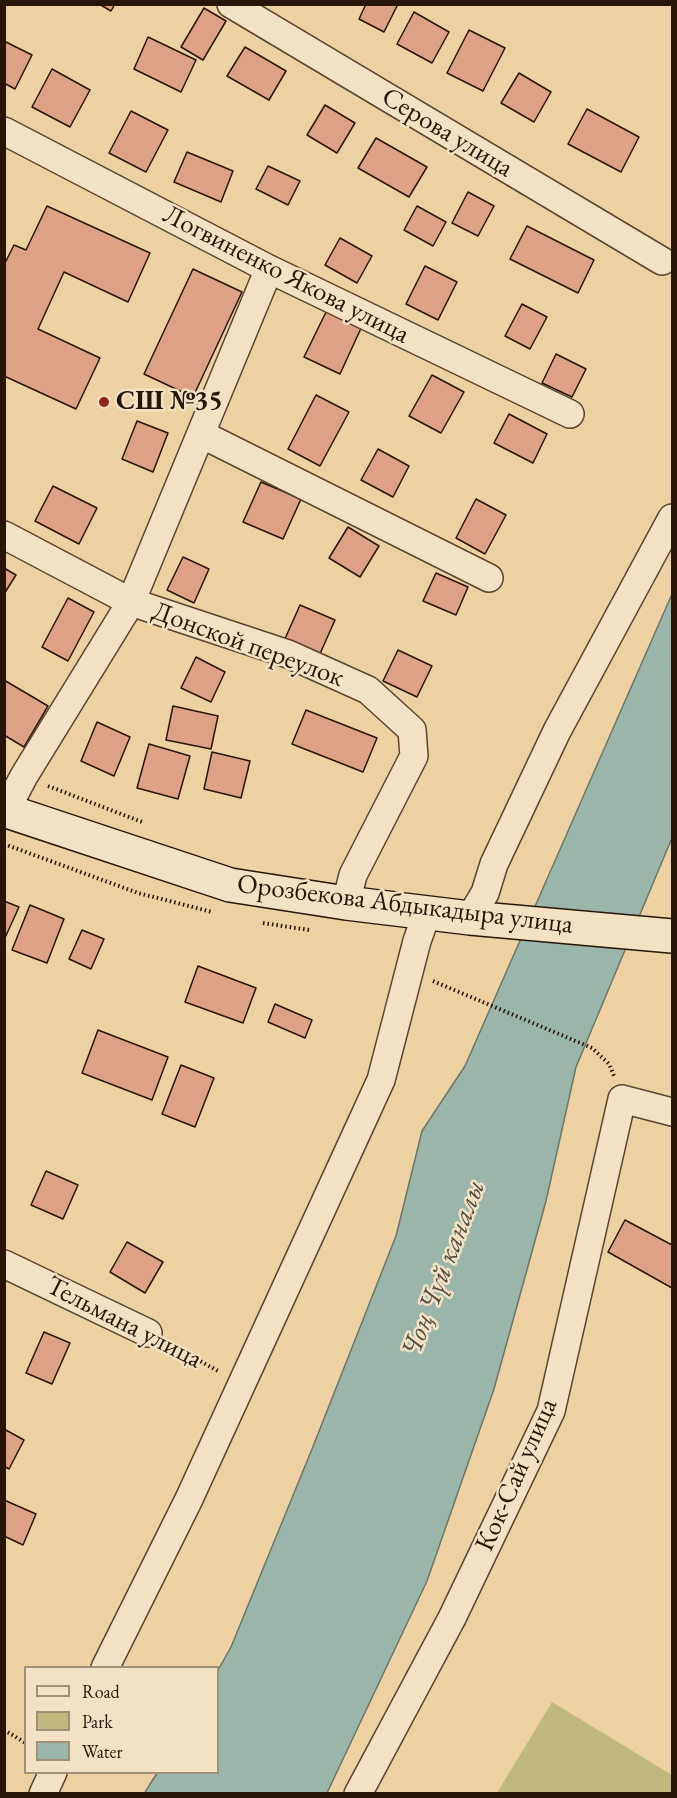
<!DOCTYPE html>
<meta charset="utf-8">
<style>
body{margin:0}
#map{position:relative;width:677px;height:1798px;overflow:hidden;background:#edd1a2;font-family:"EB Garamond",serif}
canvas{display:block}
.frame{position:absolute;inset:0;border:6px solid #291508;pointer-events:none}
.legend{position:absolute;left:24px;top:1666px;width:195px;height:108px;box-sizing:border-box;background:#f3e1c3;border:2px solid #a28f78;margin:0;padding:8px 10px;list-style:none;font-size:18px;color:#291508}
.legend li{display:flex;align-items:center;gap:12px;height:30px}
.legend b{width:30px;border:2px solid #a28f78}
</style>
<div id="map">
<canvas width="677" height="1798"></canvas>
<div class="frame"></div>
<ul class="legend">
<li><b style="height:8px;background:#f3e1c3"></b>Road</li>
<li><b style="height:16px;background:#c0b97f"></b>Park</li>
<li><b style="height:16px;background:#9ab6aa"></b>Water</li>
</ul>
</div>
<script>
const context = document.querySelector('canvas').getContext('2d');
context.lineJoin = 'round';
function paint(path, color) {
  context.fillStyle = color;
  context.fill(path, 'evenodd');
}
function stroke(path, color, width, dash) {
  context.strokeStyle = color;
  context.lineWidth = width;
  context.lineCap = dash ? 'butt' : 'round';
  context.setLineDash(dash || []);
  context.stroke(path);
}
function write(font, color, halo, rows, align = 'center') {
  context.font = font + ' "EB Garamond",serif';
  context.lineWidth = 5;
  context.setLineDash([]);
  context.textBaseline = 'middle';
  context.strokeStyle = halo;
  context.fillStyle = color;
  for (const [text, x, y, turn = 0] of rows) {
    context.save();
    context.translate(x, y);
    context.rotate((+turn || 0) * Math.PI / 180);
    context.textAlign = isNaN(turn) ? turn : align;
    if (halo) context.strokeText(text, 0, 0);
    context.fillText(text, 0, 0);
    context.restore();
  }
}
paint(new Path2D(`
 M552 1702 672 1775V1793H497Z`), '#c0b97f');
const water = new Path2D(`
 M672 594V838L576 1067 546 1201 494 1389 427 1581 327 1793 144 1794 157 1773 218 1772V1670L231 1647 312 1449 396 1236 422 1131 465 1066Z`);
paint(water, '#9ab6aa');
stroke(water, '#6d7669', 1.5);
const building = new Path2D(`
 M99 4H115L111 11Z
 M366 4H398L384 32 359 19Z
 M204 8 226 21 203 60 181 47Z
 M414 12 449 32 432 63 397 44Z
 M469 30 505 48 483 91 447 73Z
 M148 37 196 60 181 92 134 69Z
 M4 41 32 55 15 89 4 83Z
 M245 47 286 71 269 100 227 76Z
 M52 69 90 90 70 127 32 107Z
 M519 73 551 92 534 122 501 103Z
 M325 105 355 123 337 153 307 135Z
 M587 109 639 137 621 172 568 144Z
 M131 111 168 130 146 172 109 153Z
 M376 138 427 167 409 197 358 168Z
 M187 152 233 171 221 202 174 182Z
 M268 166 300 181 288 205 256 189Z
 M468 192 494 206 478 236 452 223Z
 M47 206 150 253 128 302 64 272 38 329 100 358 76 409 4 376V265L14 245 26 250Z
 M417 206 446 222 433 246 404 230Z
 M527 226 594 260 578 293 510 259Z
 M340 238 372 256 357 283 325 265Z
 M425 266 457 282 438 320 406 304Z
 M193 269 242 292 193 397 144 374Z
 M522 304 547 317 530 349 505 336Z
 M328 308 363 324 340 374 304 357Z
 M556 354 586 369 572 397 542 383Z
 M432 375 464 392 441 433 409 416Z
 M316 395 349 412 320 466 288 449Z
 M509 414 547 434 533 463 494 443Z
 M137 421 168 433 153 472 122 459Z
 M378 449 409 466 393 497 361 480Z
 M261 482 301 499 283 539 243 522Z
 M53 486 97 508 79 544 35 521Z
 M476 499 506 515 485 554 456 538Z
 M348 527 379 546 360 577 329 558Z
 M183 557 209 569 194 603 167 590Z
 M4 568 16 575 4 594Z
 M436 573 468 587 456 615 423 601Z
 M68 598 94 612 68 661 42 647Z
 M300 605 335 620 319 656 284 641Z
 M398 650 432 666 417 697 383 681Z
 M196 657 225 672 211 702 181 688Z
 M4 680 48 706 24 747 4 735Z
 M173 706 218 716 211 749 166 740Z
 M306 710 377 738 363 772 292 744Z
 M97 722 130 737 114 776 81 761Z
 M149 744 190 756 178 799 137 788Z
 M212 752 250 761 241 798 204 789Z
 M4 901 19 907 4 940Z
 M30 905 64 919 47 963 12 950Z
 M82 930 104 939 91 969 69 959Z
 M198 966 256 988 243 1023 185 1002Z
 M275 1004 312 1020 305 1038 268 1022Z
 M98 1030 168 1057 152 1100 82 1073Z
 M181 1065 214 1078 195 1127 162 1114Z
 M46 1171 78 1185 63 1219 31 1205Z
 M625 1220 672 1245V1288L608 1252Z
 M127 1242 163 1262 145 1293 110 1272Z
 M44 1332 70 1343 52 1384 26 1373Z
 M4 1429 24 1440 9 1469 4 1466Z
 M4 1500 36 1514 23 1545 4 1536Z`);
paint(building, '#dda286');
stroke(building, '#291508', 1.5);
const street = new Path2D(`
 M231 4 662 261
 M4 131 269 269 570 414
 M201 434 489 578
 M4 535 131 602 288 654 368 690 412 730 414 756 353 875 346 903
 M6 810 24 776 131 602 269 269
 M470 918 485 893 494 864 557 731 672 518
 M4 1264 148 1333
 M105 1668 189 1499 381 1080 417 941 427 913
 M43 1794 53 1772
 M358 1794 452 1618 551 1411 622 1099 672 1112`);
const secondary = new Path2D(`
 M4 810 230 885 346 903 470 918 672 936`);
stroke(street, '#5a442e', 30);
stroke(secondary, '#291508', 36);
stroke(new Path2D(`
 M48 786 142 822
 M4 844 138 893 212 912
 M263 923 309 930
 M433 981 592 1048 609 1064 614 1076
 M169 1344 220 1372
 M4 1730 26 1743`), '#291508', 4, [1.5, 3]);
stroke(street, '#f3e1c3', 27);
stroke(secondary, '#f3e1c3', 33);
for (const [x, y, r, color] of [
 [104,402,6,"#8f2418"]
]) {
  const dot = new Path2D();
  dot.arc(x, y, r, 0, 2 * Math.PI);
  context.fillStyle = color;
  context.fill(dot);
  stroke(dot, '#f3e1c3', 2);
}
write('27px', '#291508', '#f3e1c3', [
 ["Серова улица",447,133,31],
 ["Логвиненко Якова улица",286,275,27],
 ["Донской переулок",248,645,20],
 ["Орозбекова Абдыкадыра улица",405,905,7],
 ["Тельмана улица",124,1323,27],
 ["Кок-Сай улица",517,1475,-66]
]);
write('bold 27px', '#291508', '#f3e1c3', [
 ["СШ №35",116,402]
], 'left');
write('italic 28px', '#514d41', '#f3e1c3', [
 ["Чоң Чүй каналы",444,1269,-69]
]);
</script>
